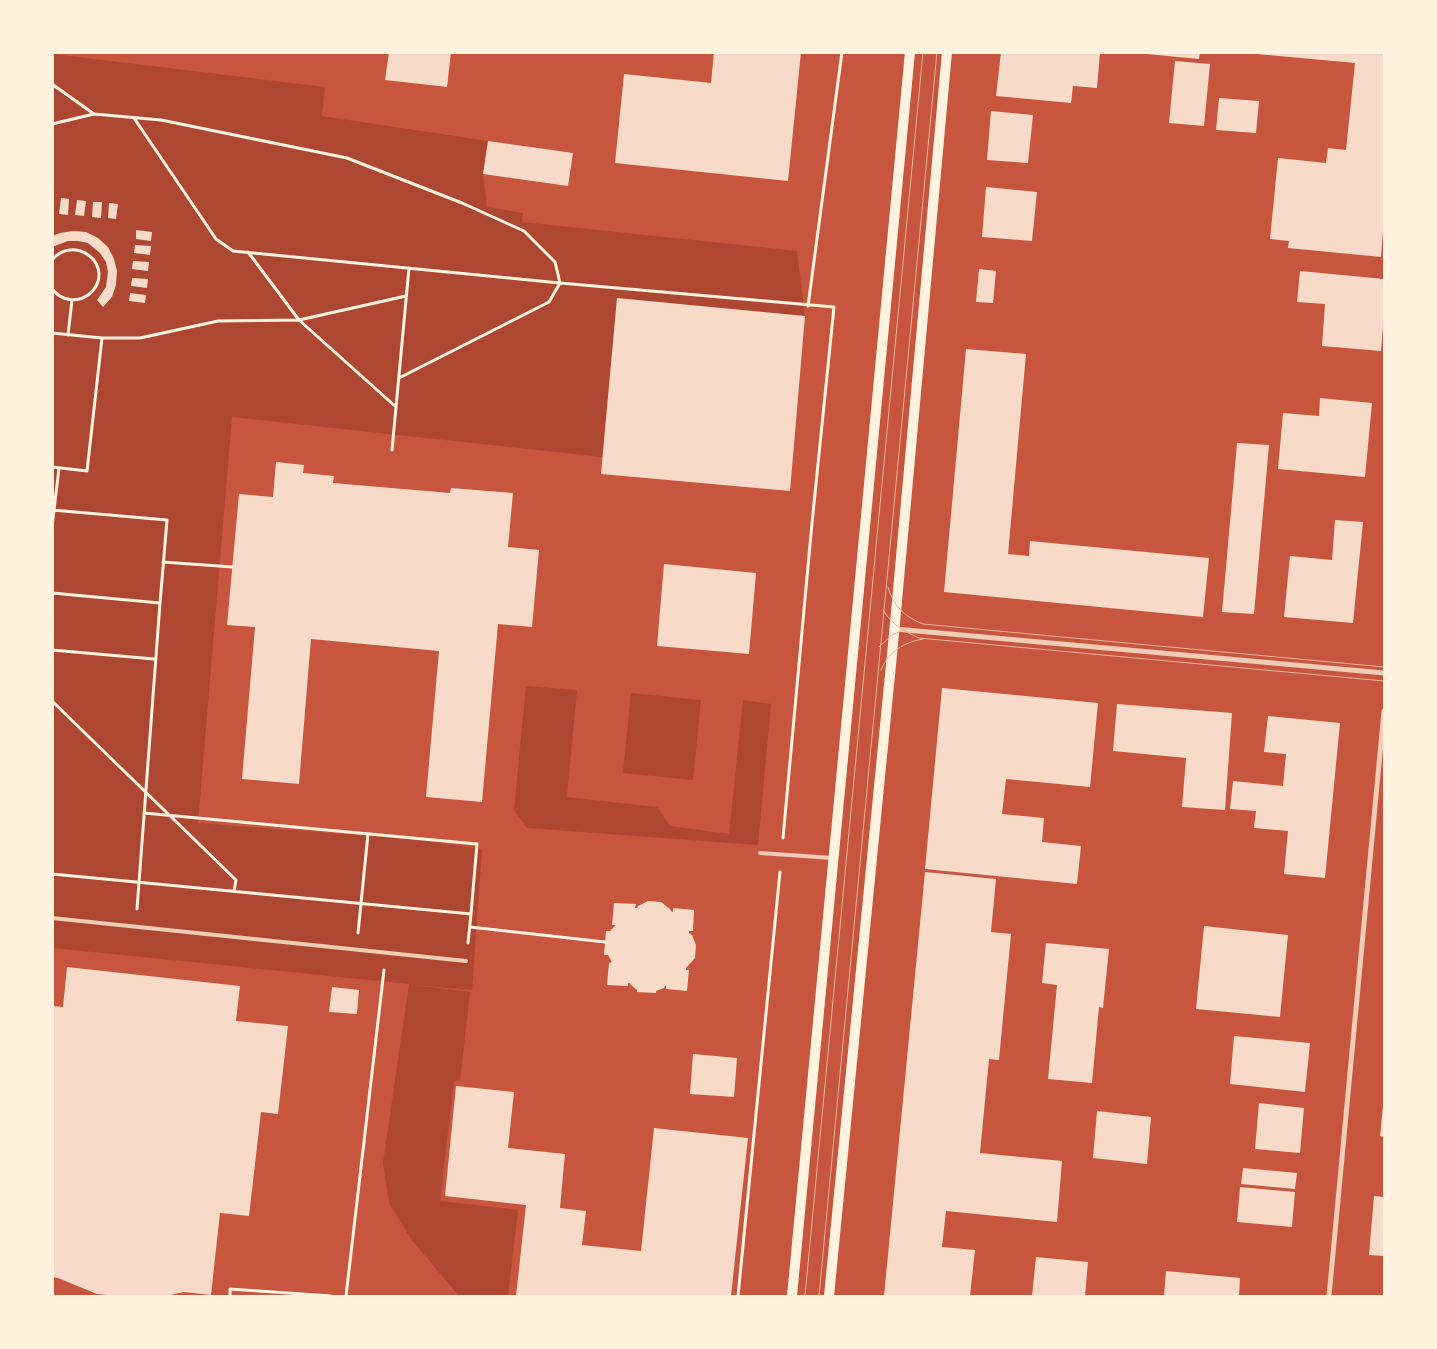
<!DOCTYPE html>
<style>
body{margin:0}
#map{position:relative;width:1437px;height:1349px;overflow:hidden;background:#c8553d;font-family:Helvetica,sans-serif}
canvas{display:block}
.frame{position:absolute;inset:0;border:54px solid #fff3e0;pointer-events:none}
</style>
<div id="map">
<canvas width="1437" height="1349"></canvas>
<div class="frame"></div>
</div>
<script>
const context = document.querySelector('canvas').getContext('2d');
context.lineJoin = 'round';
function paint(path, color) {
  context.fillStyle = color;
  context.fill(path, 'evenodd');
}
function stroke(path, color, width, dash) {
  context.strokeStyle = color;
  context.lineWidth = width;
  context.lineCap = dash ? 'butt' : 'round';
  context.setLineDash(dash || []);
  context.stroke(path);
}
paint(new Path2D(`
 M53 54 325 87 322 116 488 141 483 174 487 207 523 213 522 222 797 251 805 316 617 299 602 457 232 417 198 823 410 839 482 849 472 990 413 985 470 992 460 1081H454L440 1201 518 1210 508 1296H459L411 1239 389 1203 383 1163 409 984 53 948Z
 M526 686 577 690 567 797 657 807 670 826 729 834 743 700 771 704 758 845 527 828 514 810Z
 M631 693 701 700 693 780 623 773Z`), '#ae4732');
paint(new Path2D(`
 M389 52H451L447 87 385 80Z
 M714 52H801L788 181 615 163 624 74 711 83Z
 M1001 52H1100L1097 88 1073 86 1071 103 996 96Z
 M1147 52H1200L1199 59 1147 54Z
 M1257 52H1384V218L1381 257 1288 248 1289 241 1270 239 1278 158 1326 163 1328 148 1346 150 1355 63 1257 54Z
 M1175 61 1210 64 1204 126 1169 123Z
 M1219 98 1259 101 1256 133 1216 130Z
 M991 111 1033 115 1028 163 987 160Z
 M488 141 573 153 568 186 483 174Z
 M986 187 1037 192 1032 241 982 237Z
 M61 198 69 199 68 215 59 214Z
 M77 200 86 201 84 216 75 215Z
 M93 202H102L101 218 92 217Z
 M109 203 118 204 116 219 108 218Z
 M136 230 152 232 151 241 136 239Z
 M73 231 86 232 98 238 108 247 114 259 117 271 116 285 112 297 103 307 97 300 106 287 108 272 106 262 100 253 88 243 78 241H68L52 247V236L60 233Z
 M135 245 151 246 150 255 134 253Z
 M133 261 149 262 148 271 132 269Z
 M979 269 996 271 993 303 976 302Z
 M1300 271 1384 279V314L1381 351 1322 346 1325 304 1297 302Z
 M132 278 148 279 147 288 131 286Z
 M130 293 146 295 145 303 129 301Z
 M617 298 805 316 790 491 601 474Z
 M966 349 1026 354 1008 554 1029 556 1030 541 1209 558 1203 617 944 592Z
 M1320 398 1372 403 1365 477 1278 469 1283 413 1319 416Z
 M1237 443 1269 445 1254 614 1222 612Z
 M276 462 304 465 303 473 334 476 333 483 450 493 451 488 513 493 508 547 539 550 532 627 498 624 482 802 426 797 439 651 311 639 299 784 242 779 255 627 227 625 239 494 273 497Z
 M1335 520 1363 522 1353 623 1284 617 1290 556 1332 560Z
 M664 564 756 573 749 654 657 646Z
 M942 688 1098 703 1090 787 1006 779 1002 814 1044 818 1042 842 1081 846 1077 884 925 869Z
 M1117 704 1232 713 1225 810 1182 807 1186 758 1113 751Z
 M1268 716 1340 723 1325 878 1284 874 1288 831 1254 828 1256 811 1230 809 1233 781 1283 786 1286 754 1264 752Z
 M925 872 996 879 991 932 1011 934 999 1060 989 1059 980 1153 1062 1161 1057 1222 946 1211 942 1247 975 1250 970 1296H884Z
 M648 901 661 902 670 909 671 911 673 912V908L694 910 693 931H689V933L692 935 696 945 695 958 686 968V970H689L687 991 666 989V986H665L664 988 656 991V993L637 992V990L631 985 630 983H628V986L607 985 609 963 612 962 608 955H604L606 931H610L615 926V925H612L614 903 636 904 635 908H637L638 906Z
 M1204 926 1288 935 1280 1017 1196 1009Z
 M1046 943 1109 949 1103 1008 1099 1007 1092 1083 1048 1079 1057 985 1042 983Z
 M67 967 240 986 236 1021 288 1026 278 1114 261 1112 249 1216 220 1213 211 1295 184 1292 166 1296H117L97 1294 58 1278 52 1277V1006L63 1007Z
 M332 987 359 990 357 1014 329 1012Z
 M1234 1036 1310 1043 1305 1092 1230 1084Z
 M693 1054 737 1058 734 1097 690 1094Z
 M456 1086 514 1092 508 1148 565 1154 560 1208 586 1211 582 1245 641 1251 654 1128 748 1138 731 1296H516L526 1205 445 1196Z
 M1259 1103 1304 1108 1300 1153 1255 1149Z
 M1383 1106H1384V1137L1380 1136Z
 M1097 1111 1151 1117 1147 1164 1093 1158Z
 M1243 1168 1297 1173 1295 1189 1241 1184Z
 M1240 1187 1295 1192 1292 1227 1237 1222Z
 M1374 1196 1384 1197V1256L1369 1255Z
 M1036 1257 1088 1262 1085 1296H1032Z
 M1166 1271 1240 1278 1239 1296H1164Z`), '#f7dbc8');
stroke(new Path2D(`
 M52 84 94 114
 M134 118 216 239 233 251 560 283 834 307 812 523 783 838
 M52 124 94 114 161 120 347 158 462 203 524 231 555 262 560 283 549 302 399 378
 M248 252 299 320 396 407
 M52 260C58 253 67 249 76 250 83 251 88 254 93 259 114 285 75 317 52 289
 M808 306 842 52
 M52 333 102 338H140L218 321 299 320 406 296
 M68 335 72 300
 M392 450 409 268
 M52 467 87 471 102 338
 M52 510 167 520 160 603 52 593
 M52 527 59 468
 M163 562 232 567
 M52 650 154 659
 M52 701 236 880 234 891
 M52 874 471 914 477 844 144 813
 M137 909 160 603
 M470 927 605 942
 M358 933 368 834
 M468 943 471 914
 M230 1296V1289L331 1296
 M346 1296 384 970
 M738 1296 780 872`), '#fff3e0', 3);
stroke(new Path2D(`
 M760 853 832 858
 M52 918 466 961`), '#f1ccb7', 4);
stroke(new Path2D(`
 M895 629 1384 673
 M1329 1296 1384 711`), '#f1ccb7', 5);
stroke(new Path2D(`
 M792 1296C830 882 870 467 910 52
 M829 1296 894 634 947 52`), '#fff3e0', 10);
stroke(new Path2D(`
 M888 587C893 606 905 617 923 624L1384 667
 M883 610C892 625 904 631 919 638L1384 681
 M879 647 892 635 908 628
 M881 670C888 652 904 642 923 639
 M805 1296 923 52
 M819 1296 937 52`), '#e9b49f', 1);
</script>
